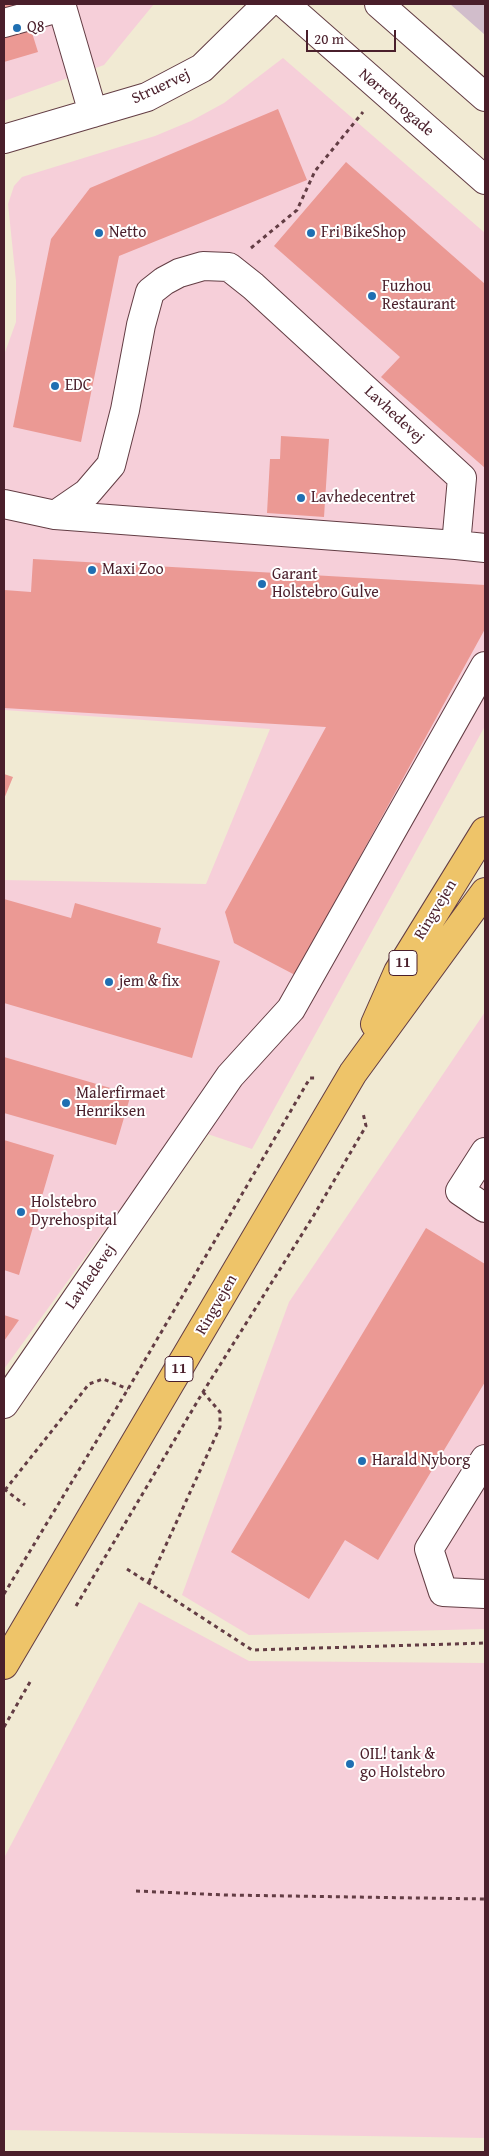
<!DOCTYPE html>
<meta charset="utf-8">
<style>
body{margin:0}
#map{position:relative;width:489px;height:2156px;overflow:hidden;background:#f1ead3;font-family:"Gentium Book Plus",serif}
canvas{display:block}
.frame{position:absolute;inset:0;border:5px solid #4a1f2b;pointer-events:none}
.scale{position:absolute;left:306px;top:30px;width:90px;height:22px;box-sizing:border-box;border:2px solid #4a1f2b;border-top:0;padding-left:6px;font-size:15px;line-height:18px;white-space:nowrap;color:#4a1f2b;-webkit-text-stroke:4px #fff;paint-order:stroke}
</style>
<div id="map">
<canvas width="489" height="2156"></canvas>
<div class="frame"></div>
<div class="scale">20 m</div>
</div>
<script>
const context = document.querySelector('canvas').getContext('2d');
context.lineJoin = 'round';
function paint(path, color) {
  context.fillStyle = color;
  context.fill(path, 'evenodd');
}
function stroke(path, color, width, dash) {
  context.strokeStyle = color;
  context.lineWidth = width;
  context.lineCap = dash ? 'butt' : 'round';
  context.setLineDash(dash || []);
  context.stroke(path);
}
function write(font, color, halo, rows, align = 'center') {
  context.font = font + ' "Gentium Book Plus",serif';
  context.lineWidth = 4;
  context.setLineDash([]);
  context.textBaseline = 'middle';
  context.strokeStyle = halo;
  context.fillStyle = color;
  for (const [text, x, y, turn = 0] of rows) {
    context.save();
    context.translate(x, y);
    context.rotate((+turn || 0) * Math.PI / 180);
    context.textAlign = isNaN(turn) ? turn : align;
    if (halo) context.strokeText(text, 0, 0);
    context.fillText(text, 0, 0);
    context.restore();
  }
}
paint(new Path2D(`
 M4 4H154L104 65 4 101Z
 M283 58 485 233V726L252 1149 181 1125 4 1369V880L206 884 270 729 4 710V355L16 322V281L8 204 14 186 22 177 155 136 191 121 224 103Z
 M485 1012V1629L249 1635 182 1595 289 1302Z
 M139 1602 249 1661 485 1663V2138L4 2130V1858Z`), '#f6cfd9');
paint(new Path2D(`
 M450 4H485V35Z`), '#d1bdcb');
paint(new Path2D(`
 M4 4H23L38 52 4 62Z
 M278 109 307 180 119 256 81 442 13 427 51 239 90 188Z
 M346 162 485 284V468L381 377 400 357 274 246Z
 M281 436 329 439 324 517 267 513 270 459H280Z
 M33 559 485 585V629L295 975 234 943 225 912 326 727 4 708V590L31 592Z
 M4 774 13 777 4 799Z
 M4 899 71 918 75 903 161 928 157 943 220 961 192 1058 4 1003Z
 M4 1057 131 1094 116 1145 4 1113Z
 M4 1140 54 1155 19 1275 4 1270Z
 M426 1228 485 1264V1382L378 1560 345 1540 309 1599 231 1552Z
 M4 1315 19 1320 4 1341Z`), '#eb9994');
const minor = new Path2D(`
 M285 4 485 180
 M379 4 485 97
 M4 23 62 7 93 113
 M4 139 147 97 202 68 267 4
 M4 504 55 515 456 545 462 478 253 286 229 267 203 266 179 273 164 281 150 292 141 325 125 410 111 465 87 493 55 515
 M456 545 485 548
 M485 1152 460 1191 485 1208
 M4 1404 230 1076 291 1009 485 666
 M485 1459 429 1549 443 1592 485 1594`);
const major = new Path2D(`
 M375 1024 398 972 485 831
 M4 1665 353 1073 485 892`);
stroke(minor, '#633d44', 30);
stroke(major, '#633d44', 30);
stroke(new Path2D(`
 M251 248 297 210 315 171 363 112
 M4 1489 25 1505
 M5 1490 89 1384 103 1379 128 1389
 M127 1569 252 1650 485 1643
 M149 1582 220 1427V1412L203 1392
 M4 1594 128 1389 310 1078H316
 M76 1606 203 1392 314 1215 366 1126 363 1113
 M4 1727 30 1682
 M136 1891 225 1895 485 1899`), '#633d44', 3, [4, 4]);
stroke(minor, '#fff', 28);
stroke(major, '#eec469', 28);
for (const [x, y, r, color] of [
 [17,28,5,"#1f6fb2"],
 [99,233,5,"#1f6fb2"],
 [311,233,5,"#1f6fb2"],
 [372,296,5,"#1f6fb2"],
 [55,386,5,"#1f6fb2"],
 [301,498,5,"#1f6fb2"],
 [92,570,5,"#1f6fb2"],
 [262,584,5,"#1f6fb2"],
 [109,982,5,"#1f6fb2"],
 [66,1103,5,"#1f6fb2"],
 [21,1212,5,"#1f6fb2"],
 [362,1461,5,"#1f6fb2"],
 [350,1764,5,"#1f6fb2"]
]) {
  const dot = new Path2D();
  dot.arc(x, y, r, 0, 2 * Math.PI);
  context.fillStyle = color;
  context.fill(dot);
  stroke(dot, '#fff', 2);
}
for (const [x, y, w] of [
 [403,963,28],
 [179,1369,28]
]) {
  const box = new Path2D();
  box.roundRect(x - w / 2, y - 12.5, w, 25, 4);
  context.fillStyle = '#fff';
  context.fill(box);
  stroke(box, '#4a1f2b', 1);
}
write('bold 15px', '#4a1f2b', null, [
 ["11",403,963],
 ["11",179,1369]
]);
write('16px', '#4a1f2b', '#fff', [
 ["Q8",27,28],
 ["Netto",109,233],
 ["Fri BikeShop",321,233],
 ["Fuzhou",382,287],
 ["Restaurant",382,305],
 ["EDC",65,386],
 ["Lavhedecentret",311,498],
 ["Maxi Zoo",102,570],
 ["Garant",272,575],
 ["Holstebro Gulve",272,593],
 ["jem & fix",119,982],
 ["Malerfirmaet",76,1094],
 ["Henriksen",76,1112],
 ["Holstebro",31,1203],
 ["Dyrehospital",31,1221],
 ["Harald Nyborg",372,1461],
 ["OIL! tank &",360,1755],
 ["go Holstebro",360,1773]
], 'left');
write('16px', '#4a1f2b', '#fff', [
 ["Struervej",161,87,-25],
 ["Nørrebrogade",396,103,41],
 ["Lavhedevej",394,415,43],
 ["Ringvejen",436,910,-59],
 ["Lavhedevej",91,1277,-55],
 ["Ringvejen",217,1305,-60]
]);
</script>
